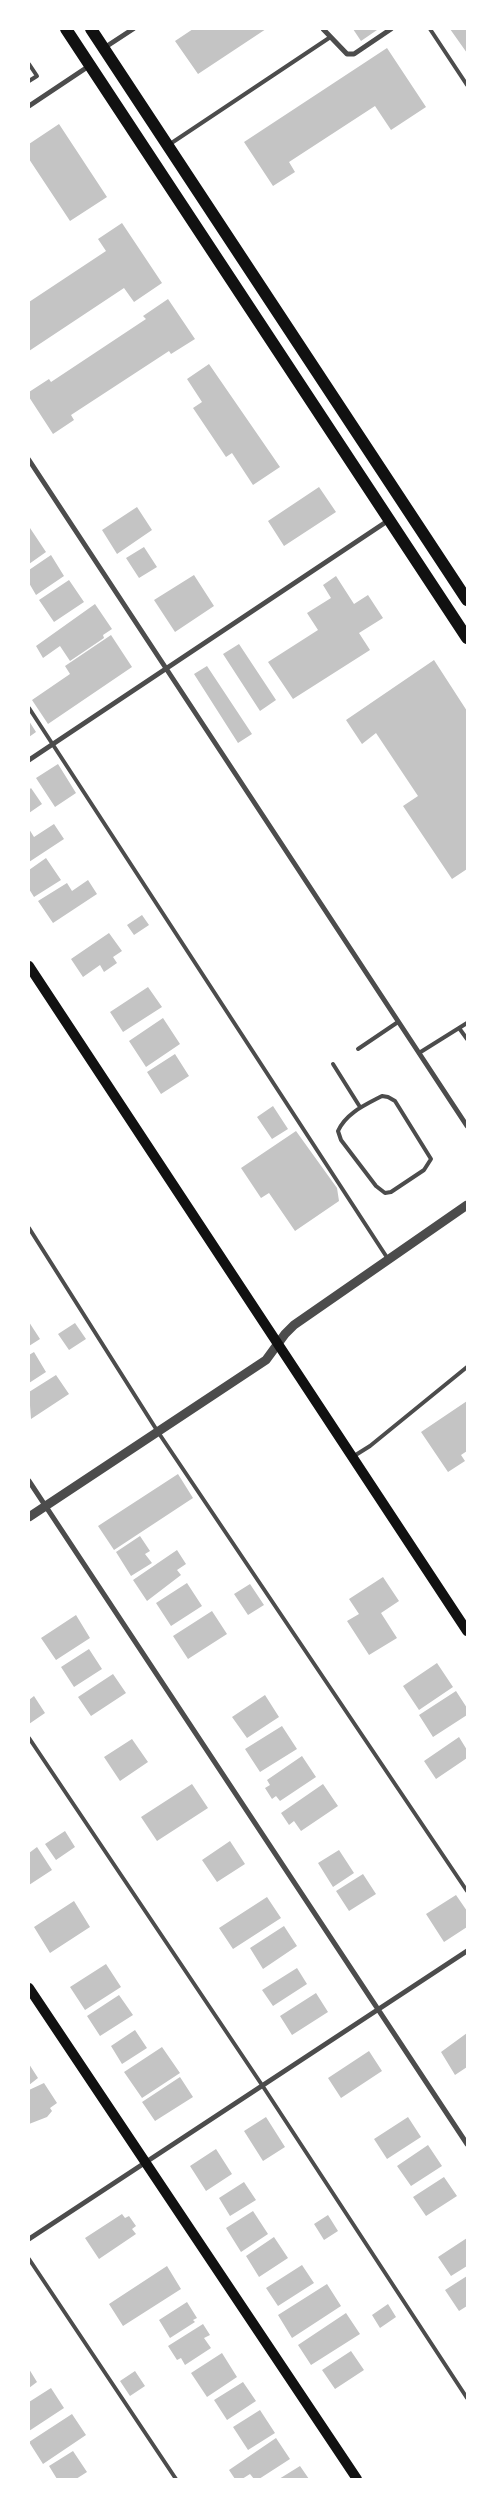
<!DOCTYPE html>
<style>
body{margin:0}
#map{position:relative;width:496px;height:2508px;overflow:hidden;background:#fff;font-family:Barlow,sans-serif}
canvas{display:block}
.frame{position:absolute;inset:0;border:30px solid #fff;pointer-events:none}
</style>
<div id="map">
<canvas width="496" height="2508"></canvas>
<div class="frame"></div>
</div>
<script>
const context = document.querySelector('canvas').getContext('2d');
context.lineJoin = 'round';
function paint(path, color) {
  context.fillStyle = color;
  context.fill(path, 'evenodd');
}
function stroke(path, color, width, dash) {
  context.strokeStyle = color;
  context.lineWidth = width;
  context.lineCap = dash ? 'butt' : 'round';
  context.setLineDash(dash || []);
  context.stroke(path);
}
paint(new Path2D(`
 M193 29H266L198 74 175 41Z
 M353 29H376L377 30 361 41Z
 M450 29H467V53Z
 M387 48 426 107 391 130 375 106 289 162 295 172 273 186 244 142Z
 M59 124 107 197 70 221 29 159V144Z
 M122 223 162 283 134 302 124 288 29 351V302L106 251 98 239Z
 M168 299 195 339 171 354 169 351 71 415 74 420 53 434 29 397V392L49 379 51 382 146 319 143 316Z
 M209 364 280 467 253 485 232 453 226 457 193 408 202 402 187 379Z
 M319 487 336 512 284 546 268 521Z
 M137 507 152 530 117 554 102 530Z
 M30 528 46 552 29 564V529Z
 M144 547 157 567 139 578 126 558Z
 M51 555 64 576 36 595 29 583V570Z
 M194 575 214 606 175 632 154 600Z
 M336 576 354 604 368 595 383 618 359 633 370 650 293 699 268 662 318 630 307 613 331 598 323 585Z
 M69 580 84 602 54 622 39 600Z
 M95 604 112 629 103 635 104 638 70 661 60 646 43 658 36 646Z
 M111 635 132 667 48 724 32 700 70 674 65 666Z
 M239 644 276 700 260 711 223 654Z
 M434 660 467 711V869L452 879 403 806 418 796 376 733 362 744 346 720Z
 M207 666 252 734 238 743 194 674Z
 M29 721 36 732 29 737Z
 M58 764 76 793 55 807 36 778Z
 M31 788 42 804 29 813V790Z
 M54 824 64 839 29 862V829L34 837Z
 M46 858 61 880 34 897 29 889V870Z
 M88 880 97 894 53 923 38 901 67 883 72 891Z
 M142 915 149 925 134 935 127 925Z
 M109 933 122 951 113 957 117 963 104 972 100 965 83 977 71 959Z
 M148 987 162 1007 123 1032 110 1012Z
 M163 1018 180 1044 146 1067 129 1041Z
 M175 1054 189 1076 161 1094 147 1072Z
 M273 1106 288 1129 272 1139 257 1117Z
 M296 1131 337 1188 339 1201 295 1231 269 1193 261 1198 241 1168Z
 M29 1322 40 1339 29 1346Z
 M75 1323 86 1339 69 1350 58 1334Z
 M34 1352 46 1372 29 1383V1355Z
 M56 1375 69 1394 31 1419 29 1392Z
 M467 1401V1451L461 1455 465 1461 448 1472 421 1432Z
 M178 1474 193 1498 114 1550 98 1526Z
 M140 1536 150 1551 145 1554 152 1563 131 1576 116 1552Z
 M177 1550 186 1564 177 1570 181 1575 147 1601 133 1580Z
 M383 1577 399 1601 381 1613 397 1638 369 1655 347 1621 359 1614 349 1599Z
 M187 1583 202 1606 171 1626 156 1603Z
 M250 1584 264 1605 248 1615 234 1594Z
 M212 1611 227 1634 188 1659 173 1636Z
 M76 1615 90 1638 56 1660 41 1638Z
 M89 1649 102 1669 74 1687 61 1667Z
 M437 1663 453 1687 419 1710 403 1686Z
 M113 1674 126 1693 91 1716 78 1697Z
 M456 1691 467 1708V1715L433 1737 419 1715Z
 M265 1695 279 1717 247 1738 232 1717Z
 M34 1696 45 1713 29 1724V1700Z
 M282 1726 297 1749 260 1772 245 1749Z
 M459 1737 467 1750V1758L436 1779 424 1761Z
 M132 1739 148 1762 120 1781 104 1757Z
 M302 1756 316 1777 280 1801 276 1796 272 1799 265 1788 270 1785 267 1780Z
 M192 1784 208 1808 157 1841 141 1817Z
 M323 1784 338 1806 301 1831 294 1821 289 1825 281 1813Z
 M65 1831 75 1847 56 1860 45 1844Z
 M230 1841 245 1864 217 1882 202 1860Z
 M37 1847 52 1870 29 1885V1853Z
 M339 1850 354 1873 333 1887 318 1863Z
 M363 1874 376 1894 349 1911 336 1891Z
 M456 1895 467 1911V1927L444 1942 426 1914Z
 M267 1897 281 1918 233 1949 219 1928Z
 M74 1901 90 1927 50 1953 34 1927Z
 M284 1926 297 1946 263 1969 250 1948Z
 M106 1964 121 1987 85 2010 70 1987Z
 M297 1968 307 1984 273 2006 262 1990Z
 M316 1993 328 2012 292 2035 280 2016Z
 M119 1995 133 2015 100 2036 87 2016Z
 M135 2030 147 2048 122 2064 111 2046Z
 M467 2033V2067L455 2075 441 2052Z
 M162 2047 180 2073 142 2098 124 2072Z
 M369 2051 382 2071 341 2098 328 2078Z
 M29 2064 38 2078 29 2085Z
 M180 2077 193 2097 155 2121 142 2102Z
 M44 2083 57 2103 50 2108 52 2111 47 2117 29 2124V2090Z
 M266 2117 285 2147 263 2161 244 2131Z
 M408 2117 421 2137 387 2159 374 2139Z
 M428 2145 442 2166 411 2186 397 2166Z
 M216 2149 232 2174 206 2191 190 2166Z
 M444 2177 457 2196 426 2216 413 2197Z
 M244 2182 256 2200 230 2216 219 2198Z
 M253 2211 268 2234 241 2252 226 2228Z
 M122 2214 125 2218 129 2216 136 2226 132 2229 136 2234 99 2259 85 2238Z
 M328 2215 338 2231 324 2240 314 2224Z
 M274 2237 288 2258 259 2277 246 2256Z
 M467 2238V2266L451 2276 438 2257Z
 M302 2265 314 2283 278 2306 266 2288Z
 M167 2266 181 2289 123 2326 109 2304Z
 M467 2276V2306L459 2311 445 2290Z
 M327 2284 341 2306 292 2338 278 2315Z
 M187 2302 197 2318 193 2320 195 2322 170 2338 159 2320Z
 M388 2304 396 2317 380 2328 372 2315Z
 M346 2313 360 2334 311 2365 298 2345Z
 M203 2324 210 2335 204 2338 211 2348 185 2365 181 2358 177 2360 168 2346Z
 M351 2351 364 2370 335 2389 322 2370Z
 M222 2353 237 2377 207 2397 191 2373Z
 M29 2369 37 2382 29 2388Z
 M135 2371 145 2386 130 2396 120 2381Z
 M243 2382 256 2401 227 2420 214 2400Z
 M51 2388 64 2408 29 2431V2402Z
 M260 2410 275 2433 248 2450 233 2427Z
 M72 2414 86 2435 43 2464 29 2442Z
 M276 2438 290 2459 259 2479H254L250 2474 242 2479H235L229 2470Z
 M73 2451 87 2472 76 2479H57L49 2466Z
 M300 2466 309 2479H279Z`), '#c4c4c4');
stroke(new Path2D(`
 M430 29 467 85
 M29 64 37 76 29 81
 M170 144 329 38
 M29 708 388 1259
 M459 1028 467 1039
 M358 1049 398 1022
 M419 1053 467 1023
 M333 1064 360 1107
 M382 1096 388 1097 395 1101 431 1159 424 1170 391 1192 385 1193 376 1186 341 1140 338 1131C346 1113 365 1105 382 1096Z
 M29 1228 158 1432 467 1891
 M354 1456 370 1446 467 1367
 M29 1738 262 2085 467 2398
 M29 2259 176 2479`), '#4c4c4c', 4);
stroke(new Path2D(`
 M323 29 347 54H354L391 29
 M104 48 133 29
 M29 106 89 66
 M29 460 467 1126
 M29 760 389 520
 M29 1481 467 2144
 M29 2239 467 1951`), '#4c4c4c', 5);
stroke(new Path2D(`
 M29 1517 266 1360 285 1334 294 1325 467 1205`), '#4c4c4c', 9);
stroke(new Path2D(`
 M29 966 467 1631
 M29 1988 357 2479`), '#111', 10);
stroke(new Path2D(`
 M66 29 467 638
 M91 29 467 600`), '#111', 12);
</script>
